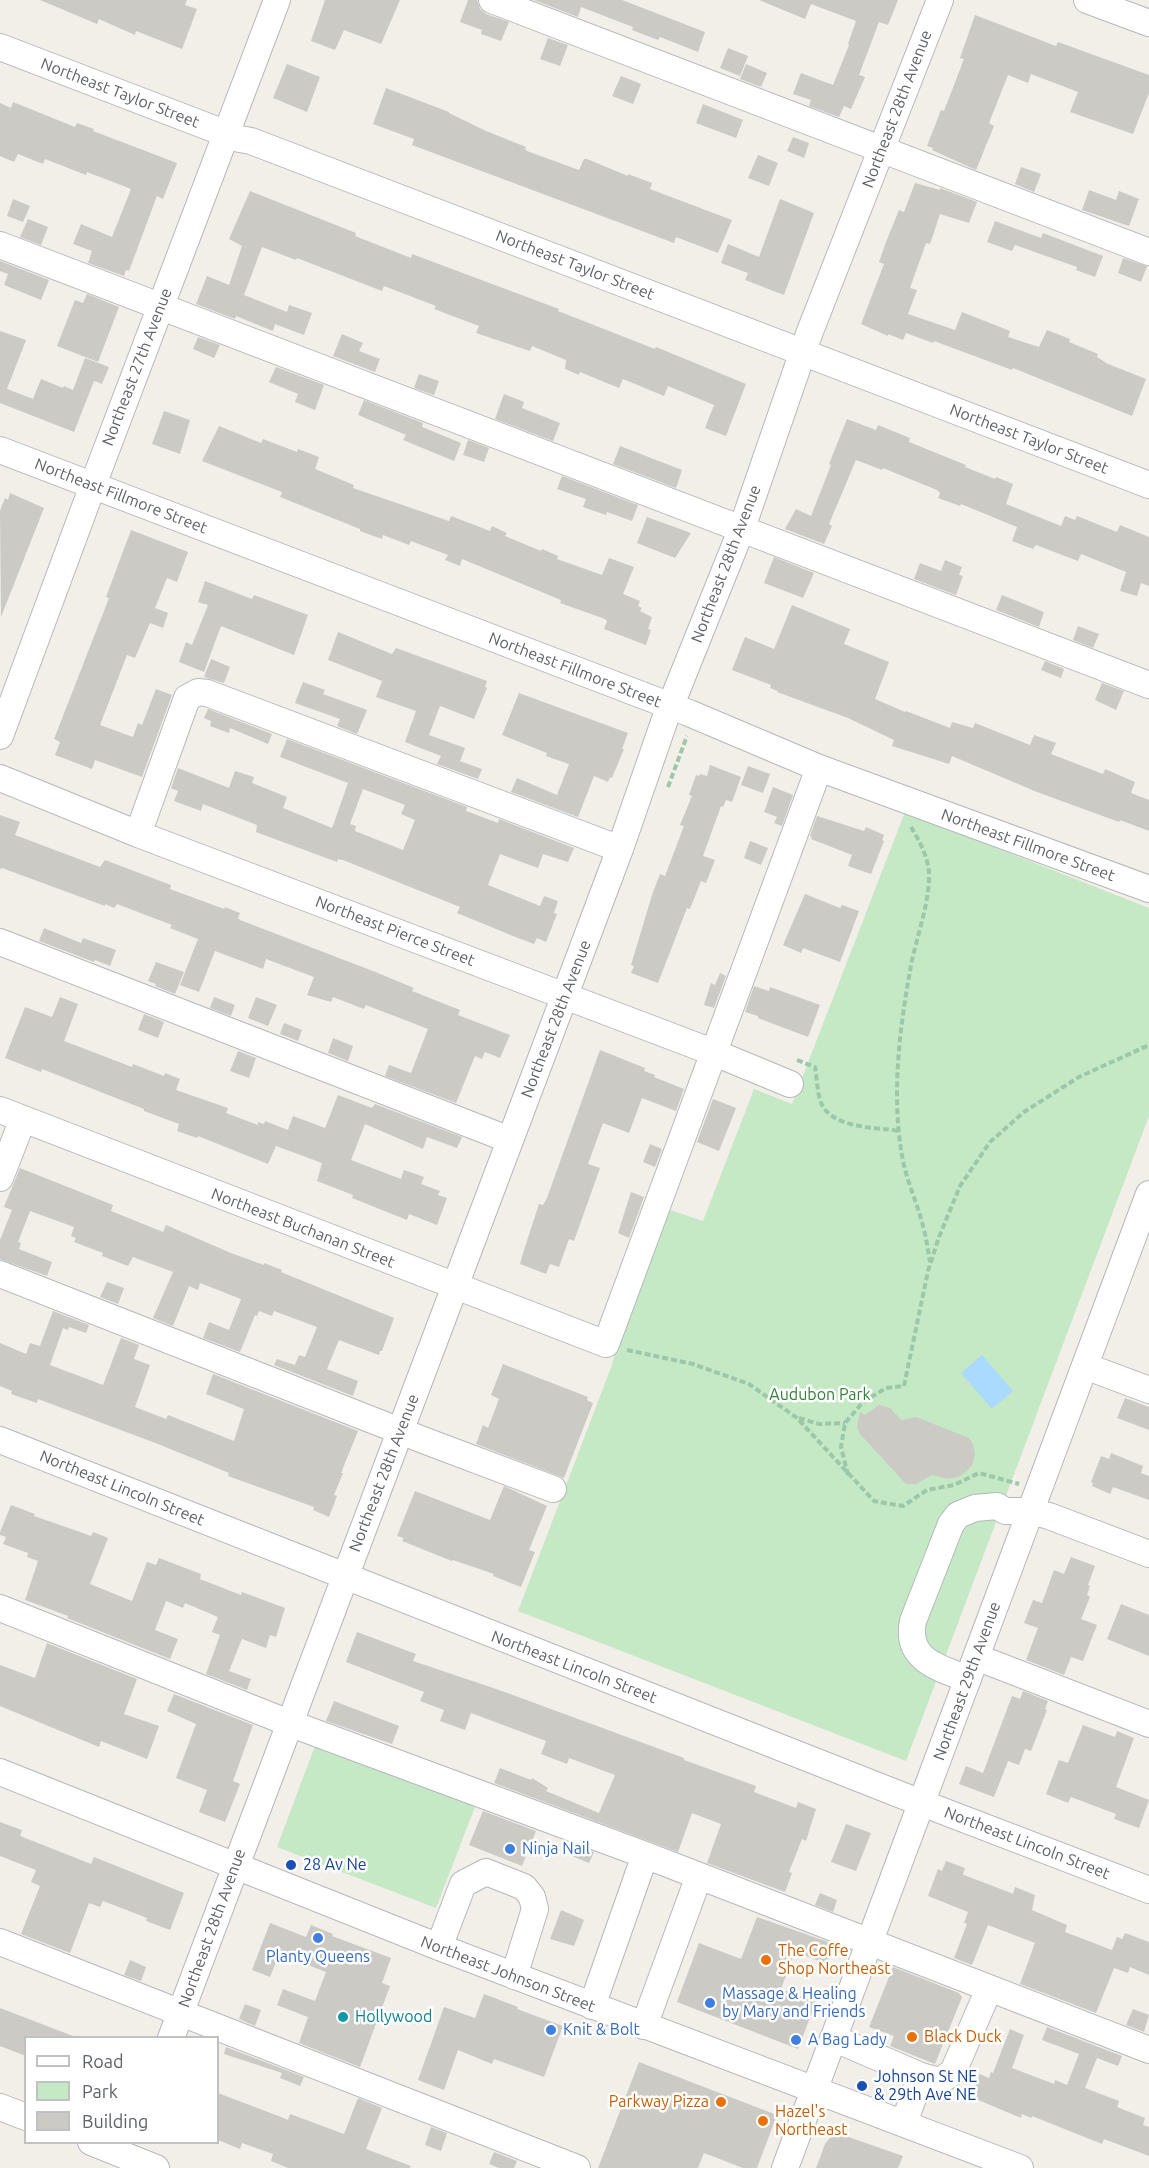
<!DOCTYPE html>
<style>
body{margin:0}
#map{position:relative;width:1149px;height:2168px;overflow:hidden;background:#f1efe8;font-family:Ubuntu,sans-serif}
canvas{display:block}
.legend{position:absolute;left:24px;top:2036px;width:195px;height:108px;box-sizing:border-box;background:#fff;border:2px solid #bfc1c3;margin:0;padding:8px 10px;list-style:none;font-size:18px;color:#5f6368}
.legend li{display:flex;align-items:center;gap:12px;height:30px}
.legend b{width:30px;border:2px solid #bfc1c3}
</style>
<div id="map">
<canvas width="1149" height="2168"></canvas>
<ul class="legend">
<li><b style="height:8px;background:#fff"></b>Road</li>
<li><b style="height:16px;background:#c5e8c5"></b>Park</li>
<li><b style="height:16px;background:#cccac5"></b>Building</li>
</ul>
</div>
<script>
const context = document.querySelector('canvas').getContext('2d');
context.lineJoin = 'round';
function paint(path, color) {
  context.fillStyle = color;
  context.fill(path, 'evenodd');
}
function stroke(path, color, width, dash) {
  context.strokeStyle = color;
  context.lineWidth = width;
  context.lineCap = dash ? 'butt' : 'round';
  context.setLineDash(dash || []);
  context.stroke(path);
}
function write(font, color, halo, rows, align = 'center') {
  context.font = font + ' Ubuntu,sans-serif';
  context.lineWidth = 5;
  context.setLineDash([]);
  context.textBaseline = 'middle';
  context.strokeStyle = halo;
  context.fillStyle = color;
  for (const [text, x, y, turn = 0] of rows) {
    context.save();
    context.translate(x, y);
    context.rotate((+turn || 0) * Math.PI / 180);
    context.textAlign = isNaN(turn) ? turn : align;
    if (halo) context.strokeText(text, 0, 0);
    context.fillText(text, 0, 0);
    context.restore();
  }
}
paint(new Path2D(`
 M905 812 1149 908V1116L906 1761 518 1611 612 1365 620 1327 664 1208 703 1221 754 1089 792 1104Z
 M318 1738 478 1799 436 1908 277 1847Z`), '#c5e8c5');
paint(new Path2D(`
 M982 1355 1013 1391 992 1409 961 1373Z`), '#aadaff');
paint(new Path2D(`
 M40 0H187L185 5 197 9 182 49 136 31 135 35 99 19 97 24Z
 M325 0H400L381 44 344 30 335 50 311 41Z
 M468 0H477L480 9 486 14 509 22 501 41 481 34 482 30 460 22Z
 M534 0H622L705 32 698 52 660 37 658 40 632 30 633 27 581 7 578 17Z
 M759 0H898L888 25 879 22 859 75 865 77 851 109 844 106 839 117 809 106 811 100 793 94 801 73 833 85 849 45 848 44 856 21 811 4 805 19Z
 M975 15 1056 46 1058 42 1149 75V93L1133 134 1070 112 1078 92 1031 74 1028 83 1008 75 989 123 994 126 976 170 932 150 933 148 927 146 941 110 944 111 964 59 960 58Z
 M548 38 568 45 560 66 540 59Z
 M728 48 748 56 740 76 720 68Z
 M287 64 320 77 307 112 273 98Z
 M746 64 767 73 761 87 740 79Z
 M621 76 641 84 633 104 612 96Z
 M386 88 449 112V113L486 131 526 147 525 149 527 151 579 170 584 159H587L628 176V174L652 183 650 189 732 220 718 253 676 237 674 243 412 145 414 139 373 124Z
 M13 102 75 127 77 123 94 129 93 131 177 163 163 199 157 196 129 271 126 270 124 276 88 263 92 251 73 244 81 224 112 237 131 189 87 172 86 175 45 159 43 164 18 154 14 162 0 156V103L11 108Z
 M703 104 743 120 736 138 696 123Z
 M793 137 809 143 804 158 787 151Z
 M758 155 778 163 769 186 748 178Z
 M1021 167 1041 174 1034 192 1015 184Z
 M915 183 940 190V188L977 202 969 223 940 214 930 244 926 243 910 288 917 290 908 314 955 330 962 312 1010 331 1008 337 1039 347 1047 330 1070 339 1069 342 1098 354 1097 357 1108 364 1146 379 1132 416 1013 368 1012 370 934 341 933 343 906 333 903 340 888 334V336L861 324 884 264 879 262 886 242 899 210 904 212Z
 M1089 190 1116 200 1119 191 1139 199 1129 226 1082 210Z
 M250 191 356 233 355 236 411 258 412 254 559 309 558 311 655 349 656 347 746 384 726 436 705 428 714 405 668 386 664 396 623 379 619 388 580 372 579 375 565 369 566 360 532 346 530 351 476 333 479 326 434 309 436 306 384 286 382 291 297 258 296 260 262 247 244 295 287 312 289 305 312 313 304 335 275 324 273 331 236 316 235 319 196 304 207 276 229 285 242 246 229 239Z
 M13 199 30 206 23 222 7 216Z
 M780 199 814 213 784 295 745 280 748 273 721 263 728 244 759 257Z
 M28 219 48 227 41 245 20 237Z
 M995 221 1041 238 1043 233 1103 256 1095 277 1076 270 1077 267 1015 245 1012 251 987 242Z
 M1123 258 1147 266 1141 282 1118 273Z
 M0 261 49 280 41 300 4 285 8 274 0 271Z
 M87 294 119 307 98 362 57 346 75 300 83 303Z
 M0 331 26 340 7 389 33 399 41 379 63 388 64 386 73 390 85 358 109 367 102 384 94 381 74 432 0 403Z
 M342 334 363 343 359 351 380 359 375 372 333 356Z
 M198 337 220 345 214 358 193 349Z
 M276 367 324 385 315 410 295 402 298 394 269 382Z
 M419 374 439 381 434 395 414 388Z
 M504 394 524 402 522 408 560 423 553 441 495 419Z
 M364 400 423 423 422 427 461 443 454 461 403 440 406 435 358 415Z
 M164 411 190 420 180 454 152 444Z
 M847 419 876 430 878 425 910 438 909 442 966 465 965 467 995 479 996 477 1013 484 1006 504 1061 526 1065 516 1075 520 1077 516 1117 532 1120 525 1149 537V586L1141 583 1137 596 1120 591 1126 572 1081 554 1078 561 1036 545 1033 549 1012 541 1017 527 961 504 960 506 938 498 940 493 937 490 883 468 882 470 856 460 829 524 832 526 824 544 785 529 796 509 811 516 831 465 829 464Z
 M219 426 261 443 263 439 297 452 298 449 319 457 315 469 354 485 353 488 449 521 451 516 490 531 492 526 507 533 505 536 541 551 542 549 558 556 557 559 602 575 609 558 634 567 623 594 640 601 638 606 642 608 640 611 652 617 648 629 651 630 646 645 604 629 607 621 605 619 560 603 561 600 462 559 460 566 445 560 448 555 411 541 409 545 383 535 382 539 360 531V529L280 497 282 492 202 461Z
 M468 440 489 448 484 462 463 455Z
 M620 446 682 470 676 488 613 464Z
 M562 476 638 505 632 521 607 512 606 515 583 507 586 499 557 489Z
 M10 493 44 508 1 617 0 511 5 498 8 500Z
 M647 517 691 533 675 558 637 543Z
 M131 530 188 552 177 582 167 578 155 608 168 613 163 628 150 623 135 658 127 655 100 725 133 737 138 723 142 725 156 689 172 695 142 777 95 760 92 769 55 755 60 742 54 739 109 598 106 597Z
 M774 557 814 573 803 598 764 583Z
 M945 560 962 567 959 575 963 576 956 595 914 579 920 563 941 571Z
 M205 581 252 599 254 595 308 615 294 655 221 626 204 672 179 662 186 642 192 645 208 605 198 602Z
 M1002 595 1044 612 1039 627 996 610Z
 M792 605 850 629 844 644 889 662 875 699 905 712 906 711 950 728 952 722 973 728 975 723 1030 745 1034 735 1056 743 1051 754 1103 774 1105 769 1135 782 1131 793 1149 800V831L1120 820 1119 822 1037 792 952 756 949 764 892 746 894 740 848 718 777 692 778 691 770 688 771 685 732 670 745 637 774 649Z
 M1078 626 1099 634 1093 648 1073 640Z
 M338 632 392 654 396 648 487 681 485 687 487 688 474 719 440 706 429 735 465 748 460 761 482 769 478 779 437 764 441 756 405 742 416 711 376 697 382 681 328 660Z
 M211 659 230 667 224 683 204 677Z
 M1045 661 1064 669 1061 678 1041 670Z
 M303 682 325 690 323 694 367 710 357 734 337 726 340 719 295 703Z
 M1102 683 1124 691 1116 710 1095 700Z
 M519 693 628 733 622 749H624L612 778 610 777 608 782 594 776 578 817 511 792 517 778 557 795 569 764 546 756 547 753 502 735Z
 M208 709 272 734 268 744 230 728 229 733 210 726 211 721 204 718Z
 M287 739 467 807 466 811 498 823 499 819 574 848 568 862 543 854 538 868 500 854 488 885 540 906 544 896 558 901 554 913 557 914 546 942 537 938 534 944 518 938 457 913 460 907 343 860 338 859 337 862 256 832 257 825 203 804 201 811 174 801 178 791 171 788 178 768 229 788 235 771 254 777 252 783 287 797 283 808 332 828 348 783 280 757ZM363 789 405 805 401 814 415 820 403 850 355 831 356 826 350 824Z
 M710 765 741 777 732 802 726 800 723 807 721 806 703 856 715 860 706 883 701 881 690 909 687 908 658 983 631 973 634 966 631 965 652 895 660 874 665 876 684 826 680 825 692 796 689 795 696 775 699 776 700 774 707 776Z
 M748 766 770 774 763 793 741 785Z
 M773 787 793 795 782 826 774 823 777 817 764 812Z
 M0 815 20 822 15 835 100 867 105 860 171 885 170 889 224 909 225 907 240 913 238 918 240 920 378 973 414 988 412 991 460 1010 458 1015 510 1035 500 1058 485 1052 482 1059 475 1056 456 1103 385 1076 389 1065 411 1073 428 1029 366 1005 364 1009 333 997 331 1002 307 995 314 977 266 959 263 969 215 951 199 992 180 985 198 939 170 928 172 925 117 904 114 908 105 904V906L2 868 0 869Z
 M817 816 864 831 866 827 884 835 882 840 884 841 871 874 848 866 852 855 811 839 812 837 810 836Z
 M750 841 768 848 761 865 744 858Z
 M805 894 840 908 842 905 859 911 840 962 803 948 801 953 783 945Z
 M44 928 81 943 83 938 116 950 110 966 95 960 94 962 39 941Z
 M156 962 184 972 175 994 155 986 156 984 148 981Z
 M720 973 726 976 714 1008 704 1005 711 983 715 985Z
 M754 986 769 991 770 987 820 1005 808 1037 758 1018V1016L745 1012Z
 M60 997 78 1004 64 1041 132 1067 133 1064 164 1076 165 1073 180 1079 176 1090 228 1108 226 1113 258 1125V1122L264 1124 265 1121 288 1130 293 1116 325 1128 338 1095 372 1108 375 1104 462 1137 457 1148 427 1137 423 1149 365 1124 351 1160 401 1179 404 1170 424 1177 421 1184 440 1191 438 1195 447 1198 437 1225 409 1214 407 1220 352 1198 353 1195 317 1181 322 1163 276 1146 268 1164 198 1136 197 1138 177 1131 179 1124 144 1111V1109L42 1069 41 1072 5 1058 25 1007 52 1017Z
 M214 997 235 1005 231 1016 210 1008Z
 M256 997 277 1005 268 1026 248 1018Z
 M144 1014 164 1022 158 1038 138 1030Z
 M284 1023 302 1030 298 1041 280 1034Z
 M333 1038 353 1046 348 1061 328 1053Z
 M600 1050 645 1068 644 1071 655 1075 654 1077 684 1089 676 1111 642 1098 629 1133 603 1123 588 1164 600 1168 574 1241 569 1239 559 1267 550 1264 546 1274 520 1264 523 1253 539 1204 543 1205 547 1198Z
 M238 1051 256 1058 249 1078 230 1071Z
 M713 1099 736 1108 719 1151 697 1142Z
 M650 1144 662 1149 655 1167 643 1162Z
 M20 1168 113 1205 111 1211 163 1232 166 1225 231 1253 264 1265V1263L282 1270 281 1272 394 1318 382 1351H380L379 1355 339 1340 327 1369 358 1381 353 1396 274 1365 277 1359 295 1365 299 1355 305 1357 317 1327 274 1311 272 1316 259 1311 257 1316 255 1315 240 1352 203 1338 209 1322 229 1330 241 1299 200 1283 198 1290 189 1286 173 1326 153 1318 173 1272 133 1257 128 1266 102 1256 103 1253 74 1242 76 1238 71 1236 74 1227 30 1211 18 1242 21 1243 19 1249 52 1262 47 1276 0 1259V1240L12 1210 4 1207Z
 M631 1192 644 1197 629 1238 618 1233Z
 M107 1282 124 1288 118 1304 100 1297Z
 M53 1311 89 1325 86 1333 69 1327 68 1330 63 1328 50 1365 103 1385 121 1338 139 1345 134 1359 150 1365 135 1407 166 1419 168 1415 234 1441 244 1409 206 1394 213 1374 358 1431 341 1473H343L334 1495 337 1496 329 1517 313 1510 314 1507 228 1476 229 1473 158 1444 38 1399 37 1403 11 1394 12 1391 0 1386V1343L26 1354 30 1343 40 1346Z
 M503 1364 588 1397 587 1400 593 1403 564 1478 476 1444 483 1425 488 1428 499 1399 491 1395Z
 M1125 1398 1149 1407V1430L1117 1418Z
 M879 1405 890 1408 901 1420 916 1417 969 1438 973 1444 975 1455 972 1465 966 1472 958 1477 948 1479 932 1475 916 1484H906L860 1434 857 1427 860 1412 865 1415Z
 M1111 1453 1143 1466 1141 1473 1149 1476V1500L1113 1487 1110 1494 1092 1486 1093 1483 1091 1482 1101 1456 1109 1459Z
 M504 1486 547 1506 529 1550 535 1552 521 1587 493 1576 494 1574 453 1560 452 1561 402 1541 404 1538 397 1536 415 1491 490 1520Z
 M11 1505 35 1514 34 1516 80 1532 91 1536 93 1532 108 1538 90 1584 132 1601 147 1562 156 1565 159 1558 201 1574 200 1579 241 1595 242 1592 285 1608 276 1637 270 1635 266 1648 242 1639 229 1671 251 1679 247 1690 206 1674 220 1635 212 1632 218 1617 185 1603 183 1608 166 1601 155 1630 178 1639 170 1659 67 1618 68 1616 25 1600 38 1561 27 1557 28 1553 3 1544 6 1537 0 1535V1532Z
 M1071 1557 1095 1566 1088 1585 1090 1586 1087 1595 1090 1597 1081 1619 1097 1625 1083 1661 1071 1657 1064 1675 1026 1660 1038 1628 1024 1623 1033 1600 1042 1603 1054 1570 1064 1574Z
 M1121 1604 1149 1615V1656L1107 1639Z
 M357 1632 416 1654 413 1661 502 1691 684 1758V1760L756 1786 754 1792 796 1808 798 1802 816 1809 806 1841 802 1839 789 1872 792 1873 785 1892 707 1863 721 1824 692 1813 678 1852 494 1783 500 1768 531 1780 532 1778 548 1788 546 1791 599 1813 615 1775 569 1758 567 1764 541 1754 546 1741 471 1713 465 1730 440 1721 444 1710 420 1701 424 1692 346 1662Z
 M47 1643 137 1679 124 1714 159 1726 147 1759 101 1741 99 1747 0 1706V1665L35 1678Z
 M1023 1691 1048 1701 1045 1709 1047 1710 1031 1751 1025 1749 1019 1765 1008 1761 994 1797 959 1784 966 1766 983 1773 1012 1696 1020 1699Z
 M174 1694 253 1725 233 1781 240 1784 225 1822 199 1812 207 1790 176 1778 196 1724 167 1711Z
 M334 1701 399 1726 392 1744 326 1721Z
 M1083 1725 1115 1737 1117 1731 1134 1738 1116 1787 1149 1800 1139 1828 1114 1819 1116 1814 1071 1797 1068 1803 1046 1794 1059 1760 1068 1763Z
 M483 1811 536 1831 522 1866 469 1845Z
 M0 1822 22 1830 20 1836 91 1864 94 1857 184 1893 170 1930 146 1921 147 1918 103 1901 100 1907 89 1903 70 1953 21 1934 40 1886 31 1882 36 1870 0 1856Z
 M846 1824 871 1833 856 1871 831 1862Z
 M576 1846 594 1852 589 1863 572 1856Z
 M946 1861 965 1868 963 1874 964 1875 1011 1893 1013 1894 1015 1887 1035 1895 1032 1910 1067 1925 1065 1932 1112 1950 1117 1937 1122 1939 1125 1933 1149 1942V1975L1130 1967 1128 1973 1114 1968 1096 2013 1020 1984 1035 1943 988 1925 972 1965 954 1958 967 1924 964 1923 968 1912 928 1896 938 1869 942 1871Z
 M820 1893 837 1900 833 1912 815 1905Z
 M561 1910 584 1920 574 1946 550 1939Z
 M757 1917 834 1944 827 1964 795 1952 781 1989 816 2002 798 2049 677 2002 699 1943 741 1959Z
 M270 1923 306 1937 311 1925 333 1934 332 1936 391 1958 382 1983 390 1986 360 2067 299 2043 308 2017 277 2005 283 1989 315 2001 326 1972 279 1954 270 1977 252 1970Z
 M130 1960 146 1967 141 1981 124 1975Z
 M893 1967 959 1993 962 1997 935 2064 890 2046 894 2036 869 2027Z
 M484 1994 518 2007 517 2009 563 2026 544 2077 494 2059 492 2064 458 2050 444 2090 418 2080 444 2007 475 2018Z
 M245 2004 261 2010 255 2026 239 2019Z
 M0 2008 73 2036V2037H26V2056L0 2046Z
 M1133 2009 1149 2015 1144 2032 1126 2025Z
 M1047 2027 1122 2056 1118 2066 1097 2058 1085 2088 1119 2101 1117 2107 1145 2118 1143 2125 1149 2127V2156L1104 2139 1102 2144 1032 2116 1031 2118 1022 2114 1021 2118 971 2097 980 2074 989 2078 991 2072 993 2073 1010 2029 1024 2035 1012 2068 1054 2084 1055 2080 1067 2085 1079 2054 1042 2040Z
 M226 2047 304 2077 300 2086 280 2078 282 2073 224 2054Z
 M639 2062 777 2115 757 2168H743L704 2153 698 2168H598Z
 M218 2093 281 2117 288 2120 290 2114 344 2134 358 2098 382 2108 366 2149 411 2166 410 2168H288L271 2161 273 2154 242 2143 240 2149 218 2140Z
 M431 2127 447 2133 441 2151 425 2145Z
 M837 2133 903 2156 898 2168H816L825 2144 832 2135Z
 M494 2152 517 2161 514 2168H499L489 2164Z`), '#cccac5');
const minor = new Path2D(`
 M492 0 1149 252
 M1087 0 1149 23
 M0 47 240 139 251 141 1149 485
 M0 245 1149 685
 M0 450 689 713 819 768 1149 889
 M0 736 99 469 277 0
 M0 778 138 834 715 1053 790 1084
 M138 834 187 698 198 692 207 693 620 849
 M0 942 510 1140
 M0 1110 606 1344 819 768
 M0 1178 23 1119
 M0 1274 423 1440 553 1489
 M1085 1366 1149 1390
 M0 1440 901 1795 1149 1890
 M0 1608 289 1723 645 1855 1149 2050
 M976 1657 1149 1724
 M968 1679C939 1668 905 1660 913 1621L951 1524 958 1515 975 1508 997 1506 1005 1511H1030L1049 1516 1149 1554
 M0 1772 439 1947 1020 2168
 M0 1942 577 2168
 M439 1947 463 1884 486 1872 524 1887 532 1897 535 1909 514 1976
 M592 2006 645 1855
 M644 2026 699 1876
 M171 2038 571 979 620 849 664 722 742 528 809 334 940 0
 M833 2038 921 2076 904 2123
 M921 2076 940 2081 953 2072 989 1989
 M0 2107 26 2117
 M91 2142 156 2168
 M785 2168 1149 1194`);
stroke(minor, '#b5b8bc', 28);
stroke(new Path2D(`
 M668 787 687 736
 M911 827C919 840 928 857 929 873 930 904 915 940 910 971 899 1032 891 1099 903 1161 908 1185 919 1207 924 1230 927 1241 928 1251 930 1262
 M797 1060 815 1067C817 1077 817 1090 820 1100 829 1129 875 1127 900 1131
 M627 1350 693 1364 749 1384 797 1418 874 1501 903 1506 927 1490 954 1485 979 1473 1019 1484
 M799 1418 819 1424 845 1423
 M848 1475 841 1447 845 1423 863 1402 886 1388 904 1386 928 1271 939 1237 960 1186 990 1142 1024 1112 1079 1077 1149 1045`), '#9cc7a9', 4, [6, 3]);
stroke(minor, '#fff', 26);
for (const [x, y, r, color] of [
 [510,1849,6,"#3f7fe0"],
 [291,1865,6,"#1a4fb4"],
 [318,1938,6,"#3f7fe0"],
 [766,1960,6,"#e8710a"],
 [710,2003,6,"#3f7fe0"],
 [343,2017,6,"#0f9aa8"],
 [551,2030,6,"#3f7fe0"],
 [912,2037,6,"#e8710a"],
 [796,2040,6,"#3f7fe0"],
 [862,2086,6,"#1a4fb4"],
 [721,2102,6,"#e8710a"],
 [763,2121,6,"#e8710a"]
]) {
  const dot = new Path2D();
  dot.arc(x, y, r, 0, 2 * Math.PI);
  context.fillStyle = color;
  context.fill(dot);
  stroke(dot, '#fff', 2);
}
write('16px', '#5f6368', '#fff', [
 ["Northeast Taylor Street",120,93,21],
 ["Northeast 28th Avenue",897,109,-69],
 ["Northeast Taylor Street",575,265,21],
 ["Northeast 27th Avenue",137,367,-69],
 ["Northeast Taylor Street",1029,439,21],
 ["Northeast Fillmore Street",121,496,21],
 ["Northeast 28th Avenue",726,564,-69],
 ["Northeast Fillmore Street",575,670,21],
 ["Northeast Fillmore Street",1028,845,20],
 ["Northeast Pierce Street",395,931,21],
 ["Northeast 28th Avenue",556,1019,-69],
 ["Northeast Buchanan Street",303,1228,21],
 ["Northeast 28th Avenue",384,1473,-69],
 ["Northeast Lincoln Street",122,1488,22],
 ["Northeast Lincoln Street",574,1667,21],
 ["Northeast 29th Avenue",967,1681,-70],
 ["Northeast Lincoln Street",1027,1843,21],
 ["Northeast 28th Avenue",212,1928,-70],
 ["Northeast Johnson Street",508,1974,21]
]);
write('16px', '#348238', '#fff', [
 ["Audubon Park",820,1395]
]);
write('16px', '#366cbe', '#fff', [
 ["Ninja Nail",522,1849],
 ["Planty Queens",318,1957,"center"],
 ["Massage & Healing",722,1994],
 ["by Mary and Friends",722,2012],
 ["Knit & Bolt",563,2030],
 ["A Bag Lady",808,2040]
], 'left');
write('16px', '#164399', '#fff', [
 ["28 Av Ne",303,1865],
 ["Johnson St NE",874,2077],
 ["& 29th Ave NE",874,2095]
], 'left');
write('16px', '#c56008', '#fff', [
 ["The Coffe",778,1951],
 ["Shop Northeast",778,1969],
 ["Black Duck",924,2037],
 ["Parkway Pizza",709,2102,"right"],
 ["Hazel's",775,2112],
 ["Northeast",775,2130]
], 'left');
write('16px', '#0d838f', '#fff', [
 ["Hollywood",355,2017]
], 'left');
</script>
